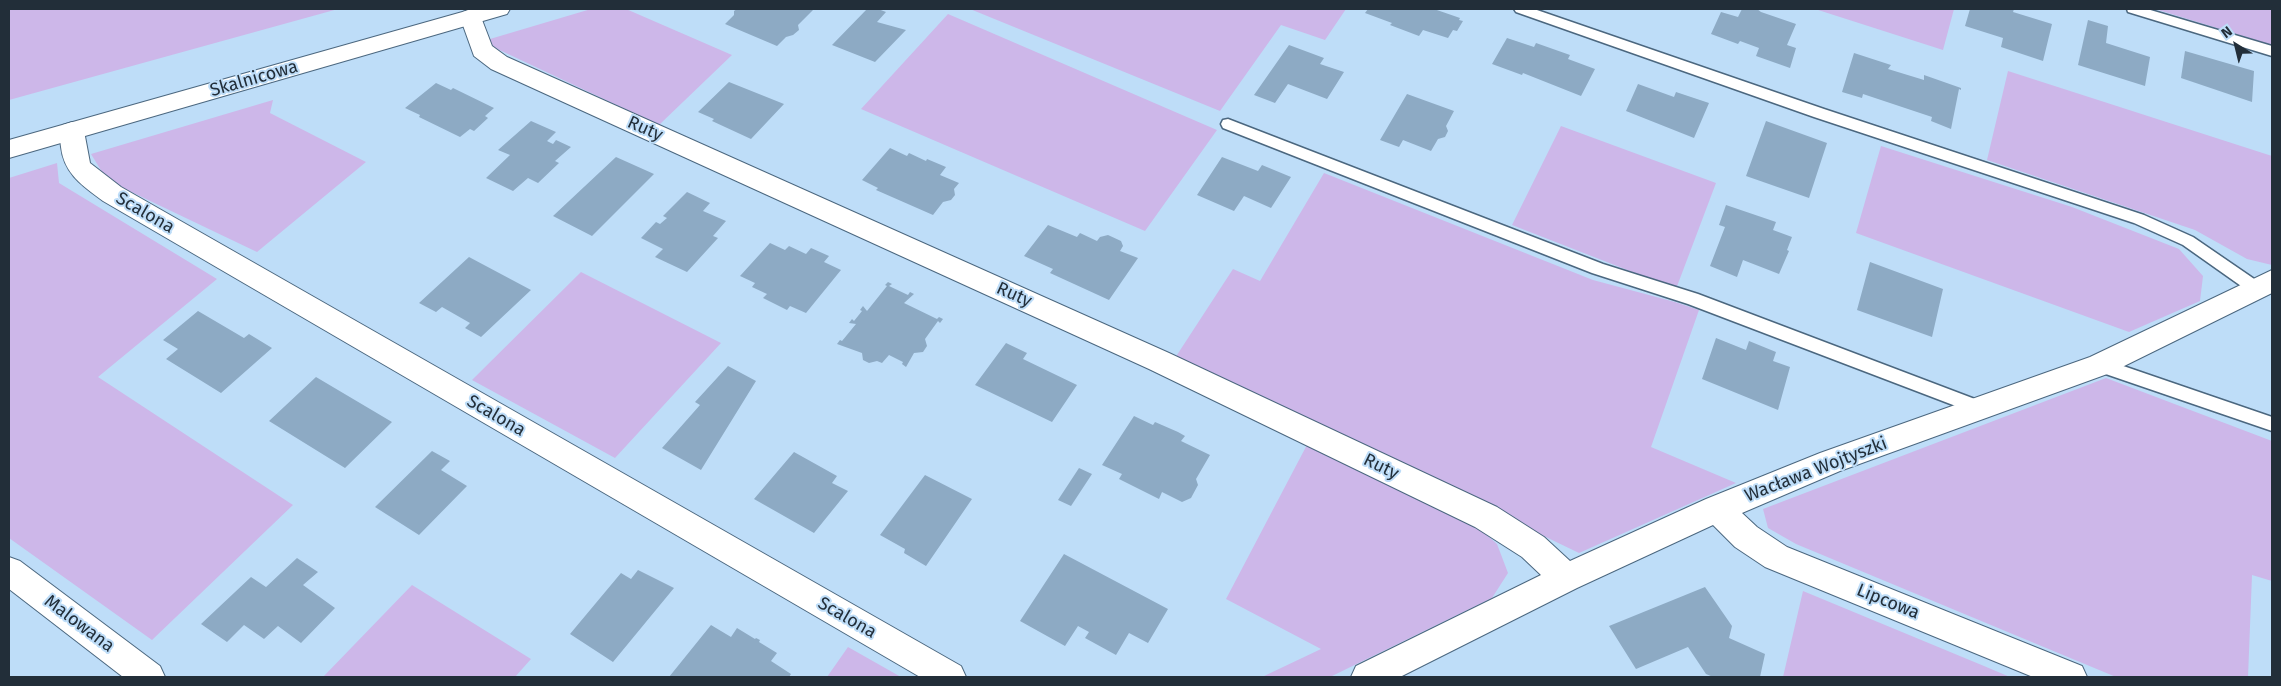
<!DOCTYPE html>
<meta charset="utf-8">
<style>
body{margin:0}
#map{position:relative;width:2281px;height:686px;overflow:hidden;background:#beddf8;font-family:"Fira Sans",sans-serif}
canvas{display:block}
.frame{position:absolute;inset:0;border:10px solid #222e39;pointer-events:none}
.north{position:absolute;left:2211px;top:20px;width:50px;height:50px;-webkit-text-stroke:4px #beddf8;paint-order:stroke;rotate:324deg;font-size:14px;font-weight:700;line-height:20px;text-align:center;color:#222e39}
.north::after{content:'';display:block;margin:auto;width:18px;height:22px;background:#222e39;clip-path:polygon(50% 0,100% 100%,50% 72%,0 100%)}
</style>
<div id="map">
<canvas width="2281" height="686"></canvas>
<div class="frame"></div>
<div class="north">N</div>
</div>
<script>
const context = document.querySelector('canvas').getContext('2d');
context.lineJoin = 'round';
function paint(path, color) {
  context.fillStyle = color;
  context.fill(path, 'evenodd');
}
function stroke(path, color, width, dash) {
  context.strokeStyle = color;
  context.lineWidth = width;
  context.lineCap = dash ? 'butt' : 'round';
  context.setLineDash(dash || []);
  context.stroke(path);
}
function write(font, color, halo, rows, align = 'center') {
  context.font = font + ' "Fira Sans",sans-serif';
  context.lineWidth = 4;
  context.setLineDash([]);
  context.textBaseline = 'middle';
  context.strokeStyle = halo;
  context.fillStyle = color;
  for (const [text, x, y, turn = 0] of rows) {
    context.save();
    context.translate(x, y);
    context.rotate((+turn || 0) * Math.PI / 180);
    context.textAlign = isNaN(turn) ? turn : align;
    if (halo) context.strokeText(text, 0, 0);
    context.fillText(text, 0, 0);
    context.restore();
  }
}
paint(new Path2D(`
 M9 9H338L9 100Z
 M591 9H626L732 55 659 125 491 46 490 39Z
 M970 9H1346L1325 40 1281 25 1220 111Z
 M1815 9H1954L1943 50Z
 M2155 9H2272V45Z
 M948 14 1217 130 1145 231 861 109Z
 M2008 71 2272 156V265L2247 259 2195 230 1987 160Z
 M273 100 270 113 366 162 257 252 123 188 102 172 91 154Z
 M1561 126 1716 183 1676 289 1512 225Z
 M1881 146 2072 207 2179 249 2203 276 2200 301 2129 332 1856 233Z
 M57 163 59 183 217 279 98 377 293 505 152 640 9 538V178Z
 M1324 173 1593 280 1675 302 1699 310 1651 447 1736 483 1579 553 1175 358 1233 269 1260 281Z
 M581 272 721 343 615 458 472 380Z
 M2106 378 2272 441V581L2252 575 2248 677H2116L1796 544 1768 528 1763 509Z
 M1309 441 1467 518 1497 544 1508 573 1492 598 1330 677H1262L1321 649 1226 599Z
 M412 585 531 659 515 677H323Z
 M1803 591 1984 666 2010 677H1783Z
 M848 647 901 677H827Z`), '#cdb7e9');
paint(new Path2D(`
 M737 9H810L813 10 798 25 799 30 793 35 786 37 777 46 725 24 734 15V11Z
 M867 9H878L886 12 877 22 906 30 875 62 832 45Z
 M1368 9H1434L1460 18 1459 20 1463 21 1457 31 1453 30 1448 38 1423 30 1419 36 1390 25 1392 23 1365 13Z
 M1742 9H1757L1761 12 1796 24 1787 45 1796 48 1790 68 1756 56 1759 48 1740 41 1738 44 1711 34 1721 12 1738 17Z
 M1970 9H2014L2013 12 2052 24 2043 61 2001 47 2003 38 1965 26Z
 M2088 20 2108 26 2106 43 2150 57 2145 86 2078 65Z
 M1507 38 1534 47 1536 43 1570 55 1568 59 1595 69 1581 96 1523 73 1522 75 1492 64Z
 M1289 45 1324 58 1320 64 1344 72 1327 99 1288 84 1275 103 1254 95Z
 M2185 51 2254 71 2252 102 2181 78Z
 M1854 53 1891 65 1888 69 1924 80V75L1961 88V90L1959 89 1951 129 1931 121 1932 117 1863 94 1862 98 1842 92Z
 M729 82 784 104 751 139 712 121 714 119 698 112Z
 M436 83 451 90 453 88 494 108 485 116 488 118 474 131 470 129 460 137 419 117 420 115 405 108Z
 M1638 84 1674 97 1676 92 1709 103 1694 138 1626 111Z
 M1407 94 1454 111 1446 126 1448 131 1445 137 1438 139 1431 151 1403 140 1399 147 1380 140Z
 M531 121 556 132 547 141 553 144 556 140 571 147 555 161 559 163 538 183 528 178 513 191 486 178 510 155 498 150Z
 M1766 121 1827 143 1809 198 1746 176Z
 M890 148 907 156 909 153 926 161 927 159 946 167 940 175 959 183 954 189 955 195 951 200 943 202 933 215 876 190 878 188 862 180Z
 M616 157 654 174 592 236 553 216Z
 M1222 157 1258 171 1262 165 1291 177 1271 208 1244 196 1234 211 1197 195Z
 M687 192 710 203 703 211 726 221 713 236 718 238 687 272 655 257 663 249 641 238 656 222 660 224 667 218 663 216Z
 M1726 205 1776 222 1773 230 1792 237 1787 250 1789 251 1779 274 1743 260 1737 277 1710 266 1725 227 1719 225Z
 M1048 225 1077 237 1080 233 1097 241 1100 237 1108 235 1121 241 1123 246 1120 251 1138 258 1109 300 1050 273 1053 269 1024 256Z
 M770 243 785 250 789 246 806 254 811 248 829 256 824 262 841 270 806 313 790 306 787 310 763 298 767 294 752 287 755 283 740 276Z
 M469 257 531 290 481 337 465 328 470 323 442 307 436 312 419 303Z
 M1870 262 1943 289 1932 337 1857 310Z
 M888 282 892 284 889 286 908 295 910 292 914 294 904 303 937 319 939 317 943 319 940 323 938 321 925 339 927 346 923 352 914 353 906 367 902 364 903 362 889 355 882 363 877 361 869 363 863 360 862 353 837 344 840 340 842 341 856 324 849 323 852 319 854 321 862 311 860 310 863 306 867 311 887 286 885 285Z
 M198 311 244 338 249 334 272 348 221 393 166 359 178 349 163 340Z
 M1716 338 1746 350 1749 341 1776 352 1773 361 1790 367 1778 410 1702 379Z
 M1006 343 1027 353 1023 359 1077 385 1052 422 975 385Z
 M728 366 756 381 701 470 662 448 700 405 695 402Z
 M316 377 392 422 345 468 269 421Z
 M1134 416 1153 425 1155 422 1178 432 1185 436 1181 441 1210 455 1196 479 1198 485 1191 498 1182 502 1162 492 1159 499 1119 479 1122 474 1102 465Z
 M432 451 450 461 441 470 467 486 419 535 375 507Z
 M794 452 837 476 832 483 848 491 814 533 754 499Z
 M1079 468 1092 474 1071 506 1058 500Z
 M925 475 972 499 926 566 904 553 905 549 880 535Z
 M1064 554 1168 609 1148 643 1129 633 1116 655 1085 638 1089 632 1078 626 1065 646 1020 621Z
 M297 558 318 572 303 585 335 608 301 643 278 626 264 639 244 625 227 642 201 624 251 577 266 587Z
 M638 570 674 588 613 662 570 634 621 573 631 579Z
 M1705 587 1732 626 1729 638 1765 654 1760 677H1713L1706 674 1688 647 1636 669 1609 626Z
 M711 625 731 637 737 628 755 639 756 638 760 640 759 642 777 653 771 661 791 674 789 677H669Z`), '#8daac4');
const service = new Path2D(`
 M1514 9H1534L1824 109 2144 215 2193 237 2263 285 2265 289 2263 293 2257 295 2251 293 2183 245 2134 223 1814 117 1516 12Z
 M2127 9H2147L2272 46V56L2128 12Z
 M1228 119 1603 264 1698 294 1988 404 1990 409 1988 414 1982 416 1688 304 1592 273 1223 128 1221 124 1223 120Z
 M2100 358 2272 417V431L2094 370 2092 365 2094 360Z`);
const minor = new Path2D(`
 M471 9 479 12 492 46 507 57 1169 353 1497 507 1544 537 1570 561 1706 499 1820 453 2090 357 2272 270V293L2110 373 1840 471 1742 513 1757 527 1787 547 2082 666 2087 677H2033L1765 567 1735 547 1713 525 1577 588 1400 677H1351L1356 666 1541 575 1522 557 1475 527 1149 369 491 69 474 56 460 17 463 12Z
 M72 122 81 125 84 131 90 163 121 187 961 666 966 677H920L103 201C83 186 64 174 61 147 60 139 59 132 63 125Z
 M9 557 20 561 160 666 165 677H123L9 589Z`);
const tertiary = new Path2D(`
 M473 9H510L507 14 9 158V140Z`);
stroke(service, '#4b677f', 3);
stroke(minor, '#4b677f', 2);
stroke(tertiary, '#4b677f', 2);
paint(service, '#fff');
paint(minor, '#fff');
paint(tertiary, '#fff');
write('18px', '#222e39', '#beddf8', [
 ["Skalnicowa",254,79,-16],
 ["Ruty",645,129,24],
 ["Scalona",145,213,30],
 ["Ruty",1014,295,24],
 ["Scalona",496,416,30],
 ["Ruty",1381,467,26],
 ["Wacława Wojtyszki",1816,470,-21],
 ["Lipcowa",1888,602,22],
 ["Scalona",847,618,30],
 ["Malowana",79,624,37]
]);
</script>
